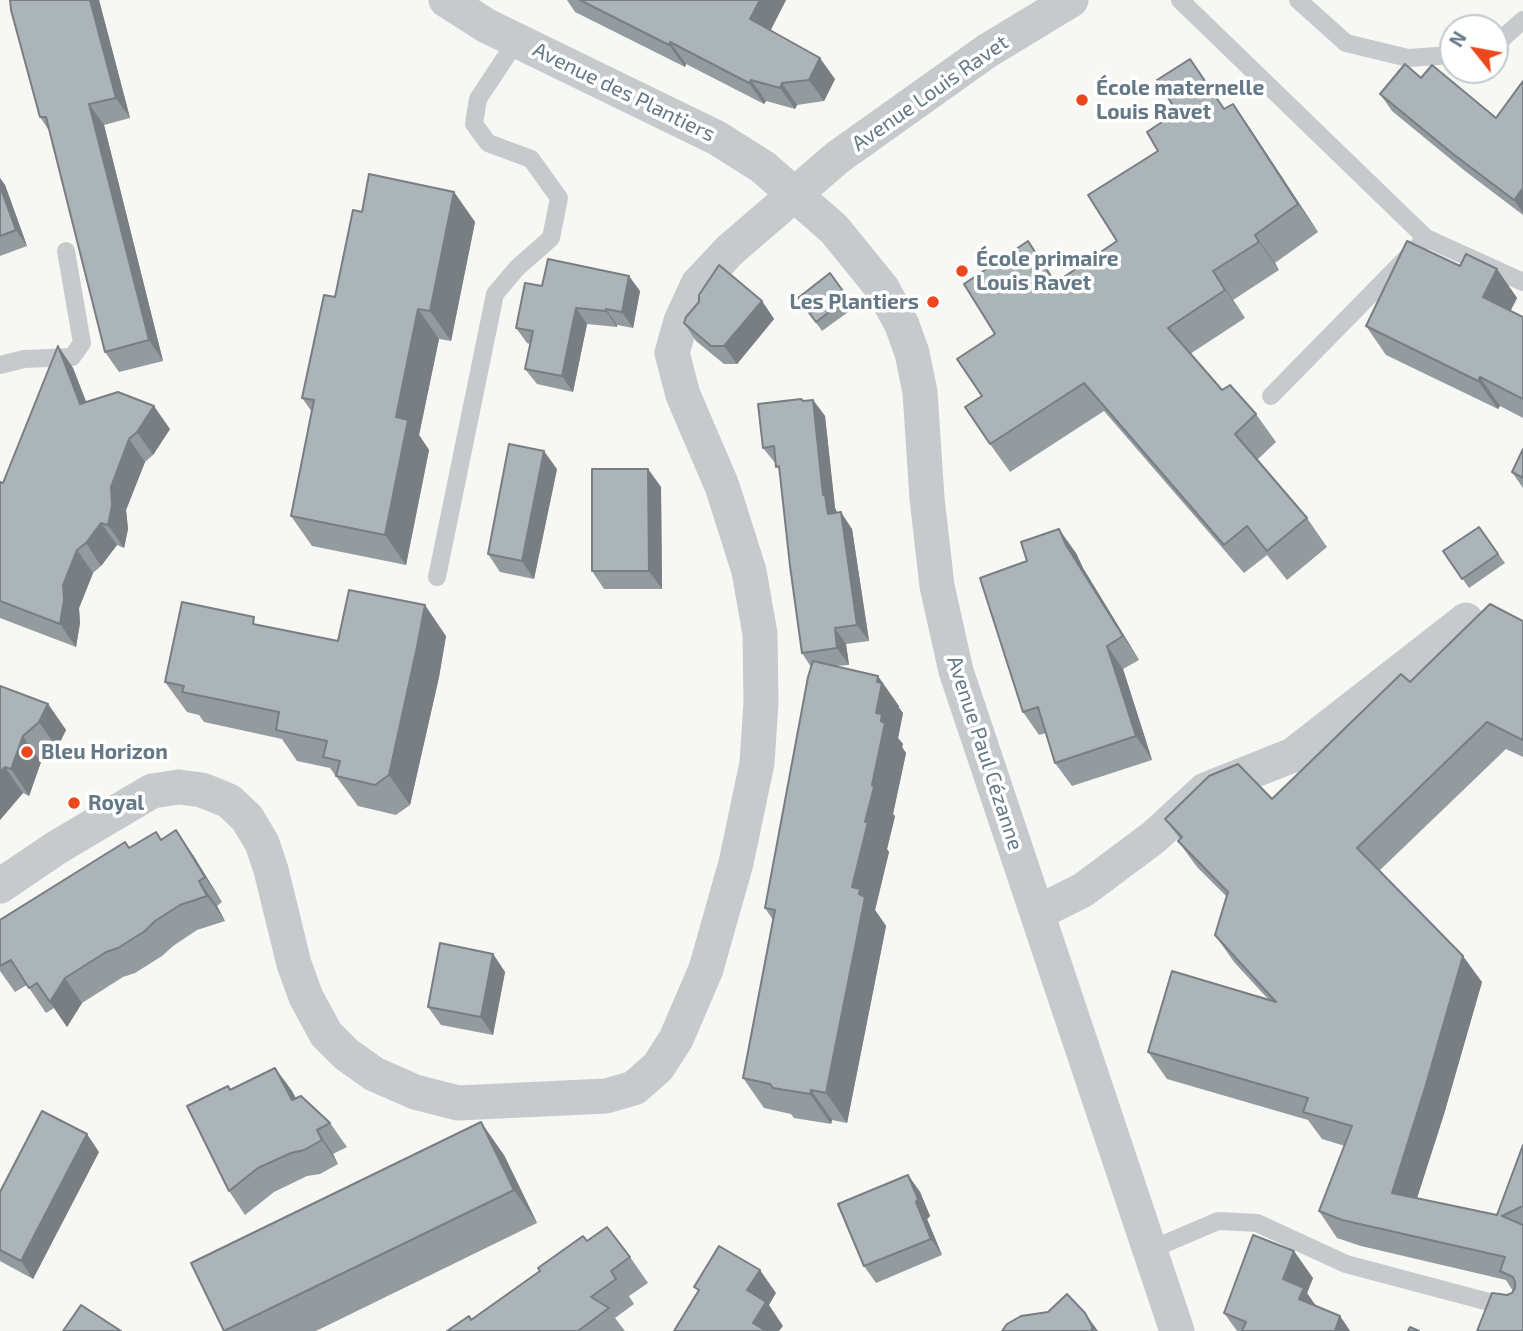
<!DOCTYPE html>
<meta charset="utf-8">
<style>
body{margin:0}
#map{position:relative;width:1523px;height:1331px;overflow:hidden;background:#f7f7f4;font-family:"Exo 2",sans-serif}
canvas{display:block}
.north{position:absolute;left:1439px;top:14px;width:70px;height:70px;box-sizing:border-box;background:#fff;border:2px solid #c1c9cf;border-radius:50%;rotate:301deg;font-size:19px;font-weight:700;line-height:28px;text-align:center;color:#647886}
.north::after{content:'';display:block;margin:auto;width:24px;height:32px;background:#ed471e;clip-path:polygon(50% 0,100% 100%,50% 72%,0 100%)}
</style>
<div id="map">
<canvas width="1523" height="1331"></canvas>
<div class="north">N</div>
</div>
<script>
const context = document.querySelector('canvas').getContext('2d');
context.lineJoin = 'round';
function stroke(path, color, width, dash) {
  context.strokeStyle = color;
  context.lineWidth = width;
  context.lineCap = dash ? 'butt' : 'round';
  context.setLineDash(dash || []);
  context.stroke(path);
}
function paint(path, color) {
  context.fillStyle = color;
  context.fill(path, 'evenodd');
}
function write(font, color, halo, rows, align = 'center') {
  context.font = font + ' "Exo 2",sans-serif';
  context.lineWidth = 7;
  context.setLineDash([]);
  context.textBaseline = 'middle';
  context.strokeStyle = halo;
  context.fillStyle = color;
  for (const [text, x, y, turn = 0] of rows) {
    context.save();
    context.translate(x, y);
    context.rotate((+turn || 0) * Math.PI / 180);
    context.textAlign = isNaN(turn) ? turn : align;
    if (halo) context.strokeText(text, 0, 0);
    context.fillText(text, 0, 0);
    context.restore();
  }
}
stroke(new Path2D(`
 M1180 0 1426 238 1271 396
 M1298 0 1346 43 1408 58 1453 55
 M1495 45 1523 20
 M1426 238 1523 282
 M0 365 24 359 72 357 82 343 66 251
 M437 577 495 294 517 268 551 238 559 198 531 159 488 143 474 124 478 99 517 40
 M1150 1250 1218 1221 1257 1223 1346 1264 1523 1311`), '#c6cacd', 18);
stroke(new Path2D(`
 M446 0 487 26 717 138 763 167 834 229 882 288 902 325 912 353 920 392 927 498 937 586 956 671 1177 1331
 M0 886 56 848 152 791 179 787 202 790 229 801 247 818 262 843 271 870 294 964 306 997 326 1034 346 1054 374 1074 415 1092 458 1103 606 1096 634 1088 658 1067 676 1039 706 969 736 863 757 763 761 703 760 634 749 571 722 486 683 395 672 353 681 321 698 284 730 250 838 157 987 51 1071 0
 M1037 913 1083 890 1154 837 1205 790 1293 755 1466 620`), '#c6cacd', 35);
paint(new Path2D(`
 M99 0 130 118 104 125 163 361 119 372 105 352 50 132 40 117Z
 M567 0H786L771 30 835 79 824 101 797 105 795 109 766 101 764 104 686 64 685 67 575 12Z
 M1190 59 1224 109 1233 104 1253 133 1318 232 1275 263 1279 270 1233 300 1245 318 1190 354 1222 390 1256 414 1276 442 1257 460 1307 518 1327 547 1287 580 1267 555 1244 573 1104 411 1010 472 990 444 982 396 995 334 1028 241 1056 282 1117 241 1177 112Z
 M1421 78 1496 118 1523 81V215L1465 171 1392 111 1380 94Z
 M0 178 5 185 27 246 0 256Z
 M454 192 475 222 451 341 439 339 419 435 429 450 406 565 312 546 291 516 312 412 302 398 335 297 362 212Z
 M1460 266 1497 269 1517 298 1510 311 1523 317V418L1500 406 1498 409 1386 355 1366 326Z
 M830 273 855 307 822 331 798 298Z
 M542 286 640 291 633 328 617 325V327L587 324 573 392 537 384 525 369 530 344 527 343 516 328Z
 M762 301 774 319 737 364H724L696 341 684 323Z
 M58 346 73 368 86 402 170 429 153 455 145 462 126 510 128 529 124 548 117 545 101 566 93 573 79 608 80 623 76 647 0 618V482L3 483Z
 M813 400 825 416 835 508 837 513 852 529 869 641 846 644 849 665 836 666 899 706V708L903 713 898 738 903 744 902 747 906 753 893 814 895 816 887 849 889 852 875 910 886 926 847 1123 832 1120 831 1124 794 1118 791 1114 764 1108 743 1078 773 920 765 908 811 667 802 653 780 472 776 464 763 448 803 401Z
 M1523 449V488L1512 472Z
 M557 469 534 579 500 572 488 554Z
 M648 469 661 487 662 589H604L592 571Z
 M1479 527 1505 563 1469 588 1443 551Z
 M1076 553 1083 568 1139 660 1123 669 1152 760 1072 786 1055 763 1046 733 1039 735 1023 712Z
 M1523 621V757L1506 749 1379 871 1482 982 1444 1114 1417 1198 1497 1215 1523 1145V1331L1507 1295 1512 1293 1513 1291 1506 1280 1361 1246 1337 1238 1319 1211 1345 1146 1322 1139 1308 1120 1167 1079 1148 1052 1268 999 1234 962 1215 935 1227 897 1197 867 1178 841 1180 839 1165 819 1272 799 1410 682Z
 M260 625 338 641 446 636 439 677 410 805 396 815 358 806 330 768 297 761 282 739 204 722 199 715 187 712 165 682Z
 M0 686 48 704 66 730 57 748 41 762 29 796 23 793 0 820Z
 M161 840 193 855 222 902 217 906 225 921 197 930 173 946 162 956 135 973 123 977 82 1003 67 1027 54 1008 46 1013 27 985 15 992 0 971V920L129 848Z
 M493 954 505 972 493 1035 441 1025 428 1007Z
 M275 1068 292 1091 296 1098 330 1123 347 1147 333 1154 338 1164 320 1174 307 1176 274 1192 245 1215 229 1191 230 1090Z
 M99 1152 33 1279 0 1261V1192Z
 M504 1155 537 1223 316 1331H224Z
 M908 1175 920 1192 930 1216 927 1219 942 1255 876 1283 864 1266Z
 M587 1241 630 1257 648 1283 629 1296 634 1304 615 1318 625 1331H447L471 1320Z
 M1313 1278 1307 1293 1316 1306 1340 1316 1350 1331H1237L1224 1313Z`), '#939b9f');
paint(new Path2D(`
 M90 0H99L130 118 116 98Z
 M760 0H786L765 40 750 19Z
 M670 42 686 64 685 67 669 45Z
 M820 58 835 79 824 101 809 80Z
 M751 80 766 101 764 104 749 83Z
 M782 83 797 105 795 109 780 88Z
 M89 104 104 125 163 361 149 340Z
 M1233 104 1253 133 1318 232 1298 204Z
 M0 178 5 185 27 246 16 230 0 186Z
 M1523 188V213L1514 200Z
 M454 192 475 222 451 341 430 311Z
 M1255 235 1275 263 1279 270 1259 242Z
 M1028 241 1048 270 1075 312 1055 283Z
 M1497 269 1517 298 1503 326 1483 297Z
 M1213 271 1233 300 1245 318 1225 290Z
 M629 276 640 291 633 328 622 312Z
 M762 301 774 319 737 364 724 346Z
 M576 308 587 324 573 392 562 376Z
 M418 309 439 339 419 435 429 450 406 565 385 535 396 417Z
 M606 309 617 325V327L606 311Z
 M58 346 73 368 96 427 80 404Z
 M1480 377 1500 406 1498 409 1478 381Z
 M813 400 825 416 835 508 837 512 840 530 828 514 823 495Z
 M154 406 170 429 153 455 137 432Z
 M129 439 145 462 126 510 128 529 124 548 108 525 111 487Z
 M544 451 557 469 534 579 522 561Z
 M648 469 661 487 662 589 649 571Z
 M841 512 852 529 869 641 857 625Z
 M101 523 117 545 101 566 86 543Z
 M1059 529 1076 553 1083 568 1139 660 1123 636 1066 545Z
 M77 550 93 573 79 608 80 623 76 647 60 624 63 585Z
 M425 605 446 636 439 677 410 805 389 775Z
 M835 628 846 644 849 665 837 648Z
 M1107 646 1123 669 1152 760 1136 736Z
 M878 676 899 706V708L903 713 898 738 903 744 902 747 906 753 893 814 895 816 887 849 889 852 875 910 886 926 847 1123 826 1093 852 887 865 822 876 713 877 682Z
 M48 704 66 730 57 748 39 722Z
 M23 736 41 762 29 796 11 769Z
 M5 767 23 793 0 820V772Z
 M176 830 193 855 222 902 205 877Z
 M199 881 217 906 225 921 207 896Z
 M493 954 505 972 493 1035 481 1017Z
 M1463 956 1482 982 1444 1114 1410 1220 1392 1193Z
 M65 978 82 1003 67 1027 50 1002Z
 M275 1068 292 1091 308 1124 292 1100Z
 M811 1090 832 1120 831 1124 810 1094Z
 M481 1122 504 1155 537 1223 514 1190Z
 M317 1130 333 1154 338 1164 322 1140Z
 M87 1134 99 1152 33 1279 21 1261Z
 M908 1175 920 1192 930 1216 927 1219 942 1255 931 1239 916 1202Z
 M1294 1251 1313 1278 1307 1293 1322 1315 1303 1304 1283 1279Z
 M760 1270 776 1293 769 1305 783 1326 779 1331H759L753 1323 747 1290Z
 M1085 1313 1098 1331H1092Z
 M1340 1316 1350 1331H1335Z`), '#787e82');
const building = new Path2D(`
 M10 0H90L116 98 89 104 149 340 105 352 46 117H40L11 10Z
 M580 0H760L750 19 820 58 809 80 782 83 780 88 751 80 749 83 670 42 669 45Z
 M1190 59 1224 109 1233 104 1298 204 1255 235 1259 242 1213 271 1225 290 1168 328 1222 390 1230 385 1256 414 1235 434 1307 518 1267 551 1247 526 1224 545 1084 383 990 444 965 407 982 396 957 359 995 334 964 284 1028 241 1055 283 1117 241 1088 195 1158 151 1147 132 1177 112 1157 80Z
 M1405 64 1421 78 1432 65 1496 118 1523 81V188L1514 200 1453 154 1380 94Z
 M369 174 454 192 430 311 418 309 396 417 408 420 385 535 291 516 314 400 302 398 324 295 335 297 353 210 362 212Z
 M0 186 16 230 0 236Z
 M1407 241 1460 266 1466 254 1497 269 1483 297 1523 317V399L1480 377 1478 381 1366 326Z
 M548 259 629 276 622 312 606 309V311L576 308 562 376 525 369 533 331 516 328 525 283 542 286Z
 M719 265 762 301 724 346H711L684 323 686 317 699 302V295Z
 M830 273 848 298 816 322 798 298Z
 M58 346 80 404 118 392 154 406 137 432 129 439 111 487 112 506 108 525 101 523 86 543 77 550 63 585 64 600 60 624 0 601V482L3 483Z
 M801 399 803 401 813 400 823 495H825L828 514 841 512 857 625 835 628 837 648 802 653 790 566 779 466 776 467 774 446 763 448 758 404Z
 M509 444 544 451 522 561 488 554Z
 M1523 449V478L1512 472Z
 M592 469H648L649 571H592Z
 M1479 527 1498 554 1462 579 1443 551Z
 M1059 529 1066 545 1123 636 1107 646 1136 736 1055 763 1038 707 1023 712 980 578 1027 561 1021 542Z
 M349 590 425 605 417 647 389 775 375 785 336 776 340 761 323 757 327 741 276 730 279 712 182 692 184 686 165 682 182 602 254 617 253 624 338 641Z
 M1490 604 1523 621V740L1487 722 1357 848 1463 956 1425 1088 1392 1193 1497 1215 1523 1145V1206L1502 1216 1523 1225V1331H1477L1492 1293 1507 1295 1512 1293 1515 1288V1282L1513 1277 1500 1271 1505 1257 1342 1220 1319 1211 1352 1126 1303 1112 1308 1098 1148 1052 1172 971 1276 1002 1215 935 1228 892 1178 841 1182 837 1165 819 1209 776 1238 764 1272 799 1401 674 1410 682Z
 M813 661 878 676 877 682 882 683 876 713 882 714 881 721 885 723 872 785 874 787 865 822H868L852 887 860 889 859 894 865 897 826 1093 811 1090 810 1094 773 1088 770 1084 743 1078 775 910 765 908 808 677Z
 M0 686 48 704 39 722 23 736 11 769 5 767 0 772Z
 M176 830 205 877 199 881 207 896 180 905 155 921 145 931 118 948 106 952 65 978 50 1002 37 983 29 988 11 960 0 966V920L125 842 129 848 156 832 161 840Z
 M440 943 493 954 481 1017 428 1007Z
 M275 1068 292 1100 301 1096 330 1123 317 1130 322 1140 304 1150 291 1153 258 1168 229 1191 187 1106 228 1086 230 1090Z
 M42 1111 87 1134 21 1261 0 1250V1192Z
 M481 1122 514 1190 224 1331 191 1263Z
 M908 1175 918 1199 916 1202 931 1239 864 1266 838 1204Z
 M607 1227 630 1257 611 1271 616 1279 591 1297 609 1308 578 1331H447L469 1316 471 1320 540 1271 538 1268 583 1236 587 1241Z
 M1253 1235 1294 1251 1283 1279 1304 1288 1299 1299 1340 1316 1335 1331H1242L1246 1322 1224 1313Z
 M719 1246 760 1270 747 1290 766 1302 753 1323 766 1331H674L699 1290 694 1287Z
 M1067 1294 1085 1313 1092 1326V1331H1002L1007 1324 1021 1316 1048 1312Z
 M81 1305 121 1331H63Z
 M1410 1327 1419 1331H1408Z`);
paint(building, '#abb4b9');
stroke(building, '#787e82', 2);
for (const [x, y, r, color] of [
 [1082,100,7,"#ed471e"],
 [962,271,7,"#ed471e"],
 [933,302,7,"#ed471e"],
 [27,752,7,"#ed471e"],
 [74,803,7,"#ed471e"]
]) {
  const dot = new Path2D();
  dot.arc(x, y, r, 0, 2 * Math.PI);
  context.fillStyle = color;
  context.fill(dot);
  stroke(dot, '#fff', 2.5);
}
write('bold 21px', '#647886', '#fff', [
 ["École maternelle",1096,88],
 ["Louis Ravet",1096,112],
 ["École primaire",976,259],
 ["Louis Ravet",976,283],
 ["Les Plantiers",919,302,"right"],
 ["Bleu Horizon",41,752],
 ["Royal",88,803]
], 'left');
write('21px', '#647886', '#fff', [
 ["Avenue des Plantiers",624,92,26],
 ["Avenue Louis Ravet",930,93,-35],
 ["Avenue Paul Cézanne",985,753,72]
]);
</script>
